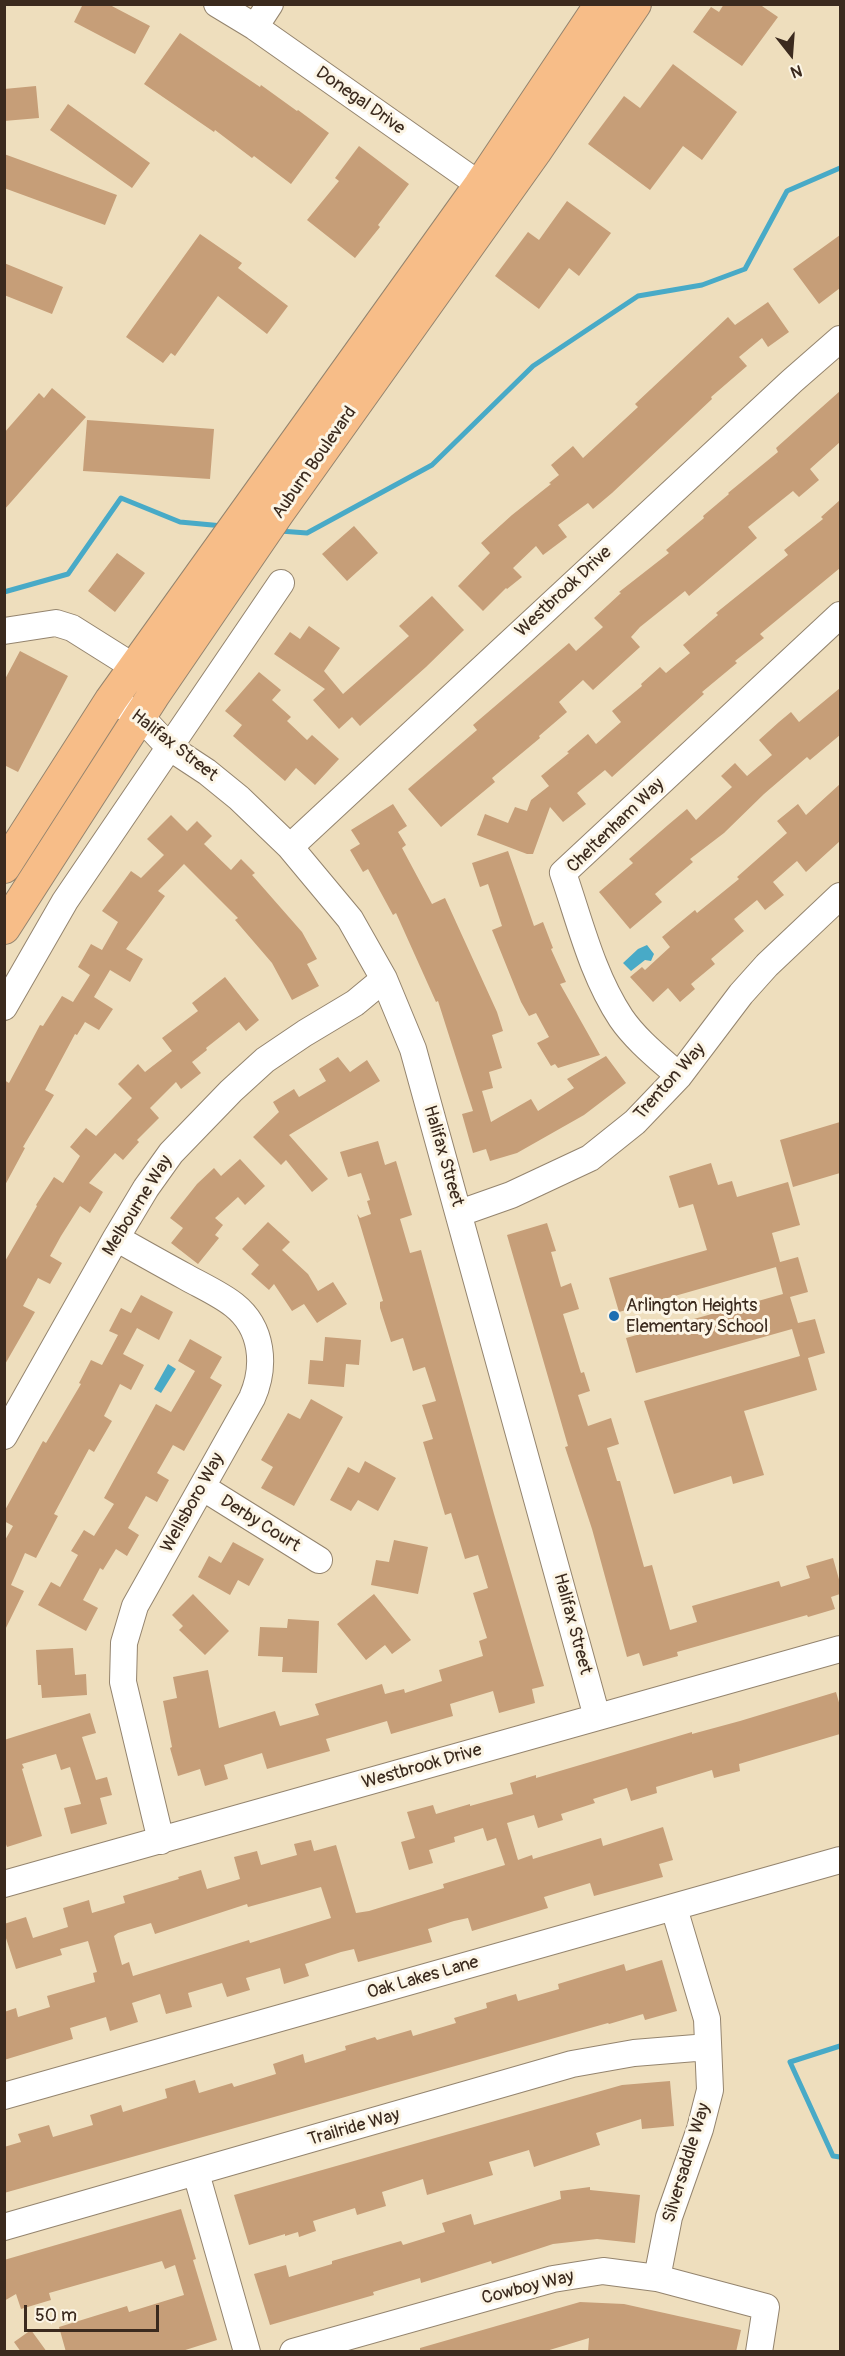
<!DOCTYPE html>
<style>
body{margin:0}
#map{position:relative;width:845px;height:2356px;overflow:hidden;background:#eedebd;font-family:Pangolin,sans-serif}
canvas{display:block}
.frame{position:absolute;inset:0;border:6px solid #3b2a1e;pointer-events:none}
.north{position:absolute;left:761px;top:24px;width:60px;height:60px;-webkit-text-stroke:4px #fcf5e5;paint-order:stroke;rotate:163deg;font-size:16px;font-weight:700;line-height:24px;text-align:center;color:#3b2a1e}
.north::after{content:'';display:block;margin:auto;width:21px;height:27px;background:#3b2a1e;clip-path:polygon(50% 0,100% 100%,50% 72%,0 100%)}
.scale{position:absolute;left:24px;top:2305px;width:135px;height:27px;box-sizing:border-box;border:3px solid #3b2a1e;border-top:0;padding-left:8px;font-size:18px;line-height:21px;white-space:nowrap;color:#3b2a1e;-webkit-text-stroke:4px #fcf5e5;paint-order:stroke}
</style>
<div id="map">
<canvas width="845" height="2356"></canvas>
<div class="frame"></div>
<div class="north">N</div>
<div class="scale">50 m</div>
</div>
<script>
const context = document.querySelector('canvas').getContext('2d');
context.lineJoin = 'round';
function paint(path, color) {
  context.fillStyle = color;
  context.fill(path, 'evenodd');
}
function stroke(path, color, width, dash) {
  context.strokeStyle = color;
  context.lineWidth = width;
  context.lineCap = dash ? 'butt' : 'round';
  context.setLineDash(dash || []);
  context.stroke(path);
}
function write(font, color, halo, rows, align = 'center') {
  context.font = font + ' Pangolin,sans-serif';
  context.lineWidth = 6;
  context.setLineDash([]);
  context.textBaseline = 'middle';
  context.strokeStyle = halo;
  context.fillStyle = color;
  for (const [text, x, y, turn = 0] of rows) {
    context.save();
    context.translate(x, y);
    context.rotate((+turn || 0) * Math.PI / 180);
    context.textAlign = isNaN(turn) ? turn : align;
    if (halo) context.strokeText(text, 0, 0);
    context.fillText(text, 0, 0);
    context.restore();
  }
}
paint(new Path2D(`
 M647 945 654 954 651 961 645 960 631 971 623 963 638 949Z
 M168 1364 176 1369 161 1393 154 1389Z`), '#48aac7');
stroke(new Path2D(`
 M280 531 307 533 432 465 533 366 638 296 702 285 745 269 787 191 840 168
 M4 592 68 574 121 498 180 522 223 526
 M840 2046 790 2062 833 2156 840 2157`), '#48aac7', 5);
paint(new Path2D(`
 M83 4H108L150 26 135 54 74 22Z
 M724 4H759L778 17 742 66 693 32 711 7 719 12Z
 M180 33 260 87 261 85 297 111 298 110 329 133 291 184 254 156 252 158 215 130 214 132 144 84Z
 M673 64 737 112 702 160 683 146 650 190 588 144 624 96 640 108Z
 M36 86 39 118 4 121V89Z
 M68 104 150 163 132 188 50 130Z
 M359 146 409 184 378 225 380 227 355 258 307 220 339 181 335 178Z
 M4 154 117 195 105 225 4 188Z
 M567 201 611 233 579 276 569 268 539 309 495 276 528 232 539 240Z
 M200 234 242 263 238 268 288 306 267 334 218 296 175 356 171 353 163 363 126 337Z
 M840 235V288L819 304 793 269Z
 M4 263 63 287 52 314 4 295Z
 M768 302 789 332 768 347 762 338 739 357 747 366 711 397 712 399 612 493 593 509 588 503 558 525 567 537 543 555 536 546 513 568 522 577 507 589 506 588 483 611 458 586 490 553 481 543 512 515 551 484 549 483 559 475 551 465 573 446 583 458 638 407 635 404 728 317 735 325Z
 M52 388 86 417 4 510V433L39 393 44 398Z
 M840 391V442L810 469 819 480 799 497 793 491 748 527 757 538 689 596 685 591 640 627 631 637 640 647 593 690 583 680 559 702 567 712 539 736 540 738 492 778 495 782 441 827 408 789 477 730 473 725 569 643 576 651 603 627 594 618 621 593 619 592 669 553 666 550 704 518 703 516 729 494 728 493 778 452 776 448Z
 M87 420 214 429 210 479 83 471Z
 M840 500V568L760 634 764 638 735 661 737 663 702 692 704 694 612 777 605 770 577 793 586 804 563 822 550 807 533 854H527L477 835 485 814 508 823 515 807 527 811 531 800 549 786 541 776 569 753 567 752 588 734 596 744 621 722 612 711 642 686 641 684 660 667 666 673 690 653 683 645 718 615 716 613 788 555 784 550 823 519 821 517Z
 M354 526 378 553 347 581 322 554Z
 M117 553 145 573 115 612 88 591Z
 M432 596 464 630 426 667 360 726 352 717 339 729 313 700 325 689 274 654 290 632 300 639 309 626 340 648 324 671 343 694 409 636 399 626Z
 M20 651 68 676 18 772 4 765V681Z
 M259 672 281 690 272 700 291 717 287 721 307 740 312 735 339 759 315 785 296 768 285 781 233 736 242 725 225 711Z
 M840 688V735L810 760 807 757 764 794 724 833 690 859 693 862 655 894 662 902 630 929 599 892 633 863 629 859 668 825 687 809 696 820 732 787 721 776 735 763 747 776 772 755 759 740 779 722 791 712 799 722Z
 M840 784V841L806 872 797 861 773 882 784 895 765 910 757 900 734 919 744 931 711 959 715 964 691 984 695 989 680 1002 668 988 653 1002 630 977 642 967 645 970 670 947 662 937 695 910 697 913 739 879 737 877 787 833 777 821 798 804 806 815Z
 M393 804 407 826 398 832 406 845 402 848 432 904 445 898 497 1012 503 1031 492 1035 502 1068 489 1072 493 1088 482 1091 491 1122 531 1099 538 1111 574 1088 567 1079 606 1056 626 1083 584 1115 517 1153 490 1161 486 1149 473 1153 462 1114 473 1111 438 1001 436 1002 396 913 393 915 368 869 363 872 350 850 360 844 351 830Z
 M171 815 187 831 197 821 212 836 204 844 231 870 241 859 255 873 252 875 302 932 317 959 307 964 319 986 292 1000 272 963 235 920 238 918 184 864 158 891 165 896 126 949 143 959 130 982 110 970 94 997 113 1009 99 1030 85 1022 77 1035 75 1034 45 1090 54 1095 23 1147 25 1148 4 1187V1080L9 1083 40 1025 43 1026 62 996 73 1002 90 975 78 967 91 944 102 950 118 922 102 911 131 871 141 878 164 855 147 839Z
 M508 851 534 926 543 922 553 948 551 949 566 982 560 984 600 1055 558 1068 555 1064 551 1066 537 1043 549 1037 536 1013 529 1016 521 1002 492 930 502 926 488 884 480 887 472 863Z
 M225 977 259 1020 246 1031 239 1022 206 1048 207 1050 192 1062 201 1073 181 1089 176 1082 150 1108 159 1118 137 1140 139 1142 123 1160 115 1153 89 1183 103 1192 90 1213 80 1206 61 1236 50 1256 62 1263 50 1284 38 1278 23 1306 35 1312 4 1366V1263L37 1206 36 1205 54 1177 63 1183 80 1156 70 1147 86 1128 96 1136 132 1098 118 1084 138 1064 145 1072 172 1051 162 1038 198 1011 192 1003Z
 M338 1057 350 1072 367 1060 380 1081 289 1135 328 1179 312 1192 286 1160 281 1165 253 1137 279 1112 273 1102 294 1089 299 1097 326 1081 319 1069Z
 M840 1122V1173L793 1187 780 1140Z
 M378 1141 385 1165 396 1161 412 1215 400 1219 410 1253 421 1250 494 1514 544 1686 532 1689 535 1703 499 1713 493 1691 450 1704 453 1716 391 1734 387 1721 350 1732 326 1739 330 1751 267 1769 262 1753 224 1765 228 1779 205 1786 200 1769 178 1776 170 1748 172 1747 163 1701 177 1698 173 1677 208 1670 219 1728 275 1711 280 1726 319 1715 315 1704 382 1684 385 1694 404 1689 405 1693 442 1681 439 1670 483 1656 479 1641 487 1638 473 1593 488 1588 478 1555 465 1559 451 1513 445 1515 423 1442 433 1439 422 1405 436 1401 425 1367 413 1371 403 1338 391 1342 380 1308V1302L383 1301 357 1214 360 1218 371 1214 367 1201 370 1200 361 1173 348 1177 340 1152Z
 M240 1159 265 1186 245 1205 238 1197 215 1218 223 1225 215 1235 219 1238 198 1264 171 1243 183 1228 170 1218 197 1184 214 1168 221 1176Z
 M711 1163 718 1185 732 1181 737 1197 788 1182 800 1225 772 1233 780 1262 798 1257 808 1292 790 1297 798 1323 815 1319 825 1353 808 1358 817 1390 744 1411 764 1475 733 1484 731 1476 674 1494 644 1401 800 1356 792 1329 636 1373 626 1338 783 1294 776 1267 619 1312 609 1278 707 1250 693 1204 679 1208 669 1176Z
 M268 1222 290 1242 282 1250 308 1274 318 1291 333 1282 347 1304 317 1323 304 1304 292 1311 274 1284 269 1290 251 1274 259 1265 242 1249Z
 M547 1223 556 1251 551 1252 561 1287 571 1283 579 1309 563 1314 581 1373 584 1372 590 1391 578 1395 588 1426 611 1418 619 1444 607 1448 617 1481H620L644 1567 652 1565 670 1630 697 1622 692 1606 779 1581 781 1587 810 1578 806 1566 833 1558 840 1583V1594L831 1597 835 1609 808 1617 807 1615 677 1652 678 1656 643 1666 639 1653 627 1657 592 1529 565 1447 568 1446 507 1235Z
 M141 1295 173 1312 159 1340 137 1328 123 1354 144 1365 131 1390 120 1384 104 1416 112 1421 94 1452 89 1449 54 1514 58 1516 36 1558 25 1553 11 1585 24 1591 4 1632V1542L13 1526 4 1521V1512L43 1441 46 1443 81 1384 79 1383 91 1360 102 1365 118 1335 109 1331 121 1308 131 1313Z
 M325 1337 361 1340 359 1365 346 1364 344 1387 308 1384 310 1360 323 1361Z
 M190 1339 222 1357 210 1378 222 1385 184 1451 173 1445 157 1473 169 1480 157 1502 146 1496 128 1528 139 1535 127 1556 116 1549 103 1570 100 1568 83 1600 98 1608 86 1631 38 1605 51 1582 60 1587 78 1555 71 1551 84 1530 94 1536 114 1504 104 1498 156 1404 171 1412 195 1371 178 1361Z
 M311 1399 343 1417 294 1506 261 1488 273 1467 261 1460 288 1413 300 1419Z
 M365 1461 396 1478 378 1511 358 1500 351 1511 330 1500 348 1467 359 1473Z
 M394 1540 428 1547 418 1594 371 1585 376 1560 389 1562Z
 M233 1542 264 1559 249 1586 238 1580 230 1595 198 1577 209 1556 221 1563Z
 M193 1594 229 1631 205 1655 179 1630 183 1626 172 1615Z
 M374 1594 411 1640 392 1654 385 1645 366 1660 337 1624Z
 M288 1619 319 1621 317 1673 282 1672 283 1657 258 1656 260 1627 287 1628Z
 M73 1648 75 1675 86 1674 87 1695 42 1698 41 1685H38L36 1650Z
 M836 1692 840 1706V1734L739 1764 740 1771 714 1778 712 1770 656 1787 657 1793 631 1801 627 1788 593 1799 595 1803 561 1814 563 1820 538 1828 534 1815 507 1823 518 1860 532 1855 533 1859 601 1838 603 1846 663 1827 673 1860 659 1864 663 1877 594 1896 590 1883 544 1897 548 1908 472 1931 468 1918 454 1921 428 1929 432 1942 358 1962 354 1949 341 1952 305 1964 309 1976 284 1984 280 1968 246 1978 250 1990 227 1997 222 1983 188 1993 192 2007 166 2014 160 1994 132 2003 138 2022 110 2031 106 2017 70 2028 73 2039 4 2060V2012L16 2008 18 2017 50 2007 47 1996 95 1982 93 1973 97 1972 88 1941 60 1949 62 1955 16 1969 4 1932V1924L26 1917 33 1938 68 1927 63 1908 89 1900 92 1913 125 1903 123 1896 179 1879 178 1877 201 1870 207 1889 240 1879 234 1857 257 1851 261 1865 297 1855 294 1844 311 1840 314 1851 336 1845 356 1913 369 1911 444 1888 443 1884 505 1865 496 1838 487 1841 483 1828 454 1837 455 1842 429 1850 433 1863 409 1870 401 1842 415 1838 407 1812 433 1805 436 1814 470 1804V1806L513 1794 510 1783 536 1775V1778L692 1732V1734L740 1721ZM321 1887 331 1918 250 1943 249 1940 133 1976 129 1962 122 1965 114 1936 118 1933 151 1923 155 1934 247 1904 248 1907Z
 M90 1713 96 1733 82 1737 96 1780 107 1777 112 1795 100 1798 107 1824 71 1834 64 1808 81 1804 70 1767 61 1770 56 1754 22 1764 24 1768 22 1769 42 1836 7 1847 4 1839V1740Z
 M662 1960 677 2011 645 2020 643 2014 609 2024 608 2023 4 2193V2147L21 2142 18 2134 49 2125 53 2137 93 2125 90 2115 121 2105 123 2112 167 2098 165 2089 195 2080 199 2093 232 2083 234 2087 276 2074 273 2064 303 2054 305 2063 346 2050 345 2046 375 2037 377 2040 411 2030 413 2036 456 2023 454 2018 487 2008 486 2003 516 1994 518 2001 559 1989 558 1984 624 1964 626 1971Z
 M670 2081 674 2126 642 2129 641 2119 596 2133 600 2145 534 2167 529 2150 489 2162 493 2175 427 2195 423 2179 382 2192 386 2206 357 2215 355 2208 313 2221 316 2231 299 2237 298 2232 285 2236V2234L249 2245 234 2195 622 2085Z
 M590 2187V2190L640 2195 635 2243 597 2239 553 2244 492 2264 491 2261 421 2283 420 2278 373 2292 374 2295 270 2325 254 2274 286 2265 289 2277 332 2264V2261L401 2241 403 2245 445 2232 442 2223 471 2214 474 2225 561 2199 560 2191Z
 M181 2209 196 2259 193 2260 217 2340 179 2352H66L59 2327 127 2306 129 2312 184 2295 175 2265 165 2269 162 2261 49 2293 51 2300 21 2309 16 2294 4 2301V2260Z
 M580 2302 624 2304 741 2330 736 2352H588L589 2338 543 2352H420V2348Z
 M31 2330 47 2352H21L14 2342Z`), '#c69e78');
const minor = new Path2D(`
 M217 4 255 27 494 195
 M255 27 270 4
 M4 631 56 623 72 628 134 667
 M124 707 140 716 169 747 207 772 239 798 290 847 350 919 384 979 413 1049 597 1717
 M290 847 792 381 840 339
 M4 1007 65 901 281 583
 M679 1076C659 1058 636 1040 621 1018 592 974 580 922 563 873L840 615
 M460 1213 511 1195 590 1158 635 1122 679 1076 741 994 767 965 840 896
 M116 1238C139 1251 162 1264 186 1277 202 1286 220 1294 234 1305 263 1328 266 1366 252 1398L135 1606 124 1643 123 1682 161 1841
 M4 1436 116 1238 146 1188 171 1153 231 1091 265 1060 305 1033 355 1003 384 979
 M202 1487 319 1560
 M4 1884 840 1649
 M4 2096 840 1860
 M196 2173 247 2352
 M4 2227 572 2064 634 2053 708 2047
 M657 2278 669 2217 700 2129 710 2090 707 2019 674 1908
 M293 2352 553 2279 603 2271 657 2278 766 2307 759 2352`);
const major = new Path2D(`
 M4 867 111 700 480 185 601 4
 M4 928 153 696 278 513 535 152 635 4`);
stroke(minor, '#94846e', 28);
stroke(major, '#94846e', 34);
stroke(minor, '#fff', 26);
stroke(major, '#f7bd88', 32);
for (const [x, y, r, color] of [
 [614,1316,6,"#1f6fb2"]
]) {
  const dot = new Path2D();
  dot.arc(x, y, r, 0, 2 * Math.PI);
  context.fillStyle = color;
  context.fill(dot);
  stroke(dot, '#fcf5e5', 2);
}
write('18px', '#3b2a1e', '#fcf5e5', [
 ["Donegal Drive",360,101,35],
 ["Auburn Boulevard",315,463,-55],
 ["Westbrook Drive",564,592,-43],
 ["Halifax Street",174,746,38],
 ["Cheltenham Way",616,826,-44],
 ["Trenton Way",670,1082,-48],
 ["Halifax Street",443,1156,74],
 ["Melbourne Way",138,1206,-58],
 ["Wellsboro Way",193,1503,-61],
 ["Derby Court",260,1524,32],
 ["Halifax Street",572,1624,75],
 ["Westbrook Drive",422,1767,-16],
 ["Oak Lakes Lane",423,1978,-16],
 ["Trailride Way",354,2128,-16],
 ["Silversaddle Way",687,2163,-73],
 ["Cowboy Way",528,2288,-14]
]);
write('18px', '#3b2a1e', '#fcf5e5', [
 ["Arlington Heights",626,1306],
 ["Elementary School",626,1327]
], 'left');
</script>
